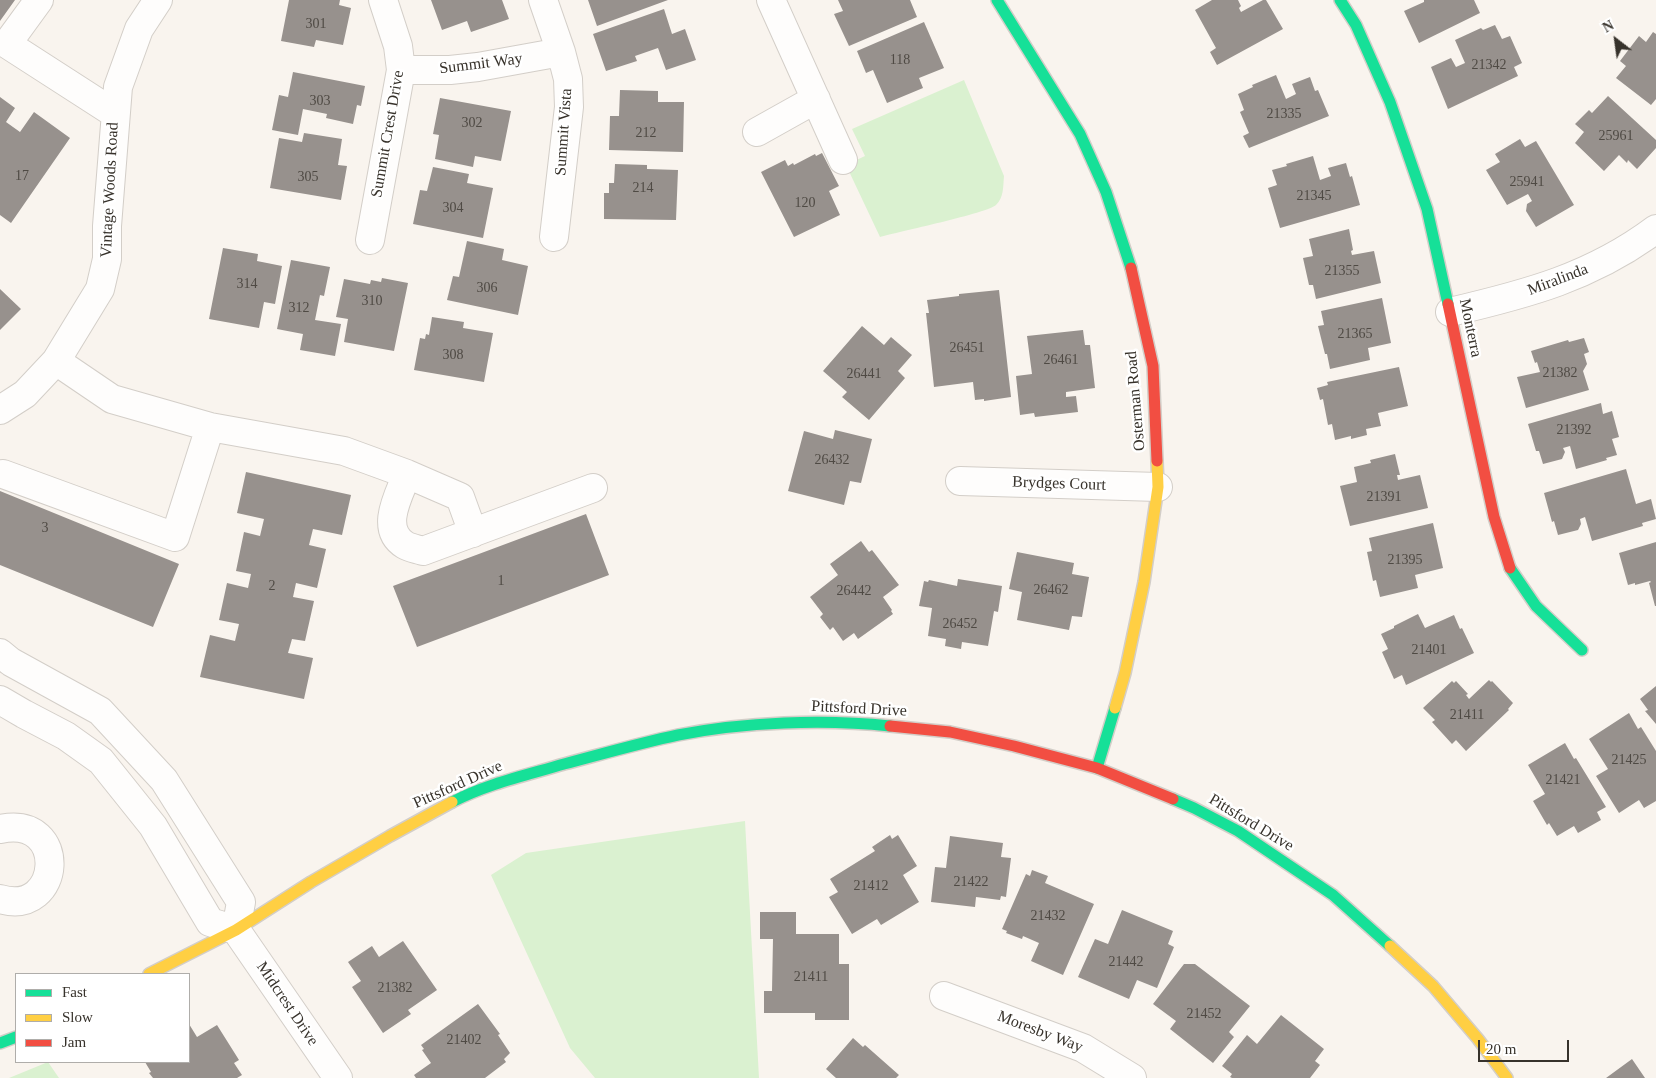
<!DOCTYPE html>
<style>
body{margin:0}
#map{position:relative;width:1656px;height:1078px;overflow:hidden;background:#f9f4ee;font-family:"Times New Roman",serif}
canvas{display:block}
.legend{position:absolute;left:15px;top:973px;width:175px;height:90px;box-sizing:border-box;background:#fff;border:1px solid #afadaa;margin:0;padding:6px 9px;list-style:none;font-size:15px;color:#37322b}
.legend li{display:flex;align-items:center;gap:10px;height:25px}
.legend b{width:25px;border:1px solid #afadaa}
.north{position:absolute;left:1591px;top:15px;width:50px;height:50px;-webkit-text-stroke:4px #fff;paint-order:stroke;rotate:330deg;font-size:14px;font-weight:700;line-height:20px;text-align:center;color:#37322b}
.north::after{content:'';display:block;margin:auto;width:18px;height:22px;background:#37322b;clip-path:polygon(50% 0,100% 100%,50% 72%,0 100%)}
.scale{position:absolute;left:1478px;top:1040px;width:91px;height:22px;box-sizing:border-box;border:2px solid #37322b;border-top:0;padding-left:6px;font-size:15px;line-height:18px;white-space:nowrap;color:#37322b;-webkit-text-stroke:4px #fff;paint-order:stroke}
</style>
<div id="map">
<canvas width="1656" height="1078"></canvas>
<ul class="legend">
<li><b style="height:6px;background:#16e098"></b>Fast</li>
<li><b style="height:6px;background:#ffcf43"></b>Slow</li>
<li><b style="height:6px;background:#f24e42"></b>Jam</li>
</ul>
<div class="north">N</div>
<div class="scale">20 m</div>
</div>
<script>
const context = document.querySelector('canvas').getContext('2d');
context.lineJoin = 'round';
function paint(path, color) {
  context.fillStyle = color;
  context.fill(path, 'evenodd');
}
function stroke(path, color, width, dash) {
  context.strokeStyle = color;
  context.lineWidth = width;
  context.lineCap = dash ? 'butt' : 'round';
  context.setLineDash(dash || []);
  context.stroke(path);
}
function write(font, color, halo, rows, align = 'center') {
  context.font = font + ' "Times New Roman",serif';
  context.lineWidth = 5;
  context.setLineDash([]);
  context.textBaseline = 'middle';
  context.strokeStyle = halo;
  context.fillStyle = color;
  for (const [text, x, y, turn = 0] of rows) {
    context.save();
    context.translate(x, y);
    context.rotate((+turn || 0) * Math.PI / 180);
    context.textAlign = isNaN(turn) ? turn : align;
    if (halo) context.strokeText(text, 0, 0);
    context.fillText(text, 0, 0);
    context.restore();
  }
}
paint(new Path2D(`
 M964 80 1004 176C1003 187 1004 197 996 205 988 213 897 232 880 237L846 165 865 156 852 129Z
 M745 821 759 1078H595L570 1048 491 875 526 853Z
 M48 1062 59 1078H9Z`), '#daf1d0');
paint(new Path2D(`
 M0 0H15L0 21Z
 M289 0H340L339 5 351 8 343 45 316 40 314 47 281 41Z
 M431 0H502L509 19 471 32 467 21 442 30Z
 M588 0H668L597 26Z
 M838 0H910L917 17 849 46 834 14 843 11Z
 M1212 0H1238L1241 6 1239 8 1241 12 1263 0H1266L1283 29 1217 65 1210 52 1216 48 1195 10Z
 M1424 0H1474L1480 13 1419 43 1404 11 1424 2Z
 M664 9 672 34 685 29 696 60 666 70 658 48 635 56 637 61 606 71 593 34Z
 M924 22 944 68 919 78 923 88 887 103 873 70 866 73 857 51Z
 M1495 25 1502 39 1510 36 1522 63 1514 67 1518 76 1448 109 1431 67 1451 58 1456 67 1465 63 1455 40 1481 28 1483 30Z
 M1653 32 1656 34V99L1651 105 1616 78 1626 66 1620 61 1639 36 1646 42Z
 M293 72 365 86 361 106 357 105 353 124 326 118 327 114 303 109 298 135 272 130 279 95 288 97Z
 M1276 75 1286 99 1296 94 1292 84 1310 77 1315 91 1318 90 1329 116 1249 148 1243 136 1249 133 1240 112 1244 110 1238 94 1253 87 1252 85Z
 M620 90 658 91V102H684L683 152 609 150 610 116H619Z
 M1608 96 1656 140V148L1637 169 1628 160 1627 163 1619 155 1604 171 1575 143 1584 132 1575 124 1589 110 1592 113Z
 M0 97 15 108 6 122 20 132 34 112 70 138 11 223 0 215Z
 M440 98 511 111 501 161 475 156 473 167 435 159 439 135 433 134Z
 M304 133 342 139 338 165 347 166 341 200 270 188 279 138 302 142Z
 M1520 139 1525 147 1536 141 1574 205 1536 227 1526 211 1527 204 1532 201 1528 194 1507 205 1486 170 1500 162 1495 154Z
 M822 153 839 186 829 191 840 215 794 237 761 172 785 160 788 166 793 163 794 165 815 154 816 156Z
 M1313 156 1320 180 1331 176 1328 168 1346 163 1350 177 1352 176 1360 205 1280 228 1268 188 1277 185 1272 170 1287 166 1286 164Z
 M615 164 647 165V169L678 170 676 220 604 219V193H609V183H614Z
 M433 167 469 174 467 183 493 188 483 238 413 224 420 190 427 191Z
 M1349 229 1353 250 1351 251 1352 255 1374 251 1381 283 1316 299 1313 285H1309L1303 258 1313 256 1309 239Z
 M467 241 504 249 502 260 528 266 518 315 447 300 453 276 459 277Z
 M223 248 258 254 257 261 282 266 275 304 264 302 259 328 209 319Z
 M291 260 330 267 324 296 320 295 315 320 341 324 335 356 300 350 303 334 277 329Z
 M382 278 408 283 394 351 344 342 348 319 336 317 344 279 370 284 371 280 381 282Z
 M0 289 21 309 0 330Z
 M999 290 1011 397 984 401V399L975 400 973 382 934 387 926 313H929L927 300 959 296V294Z
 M1382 298 1391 343 1368 348 1370 360 1330 369 1327 354H1325L1318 326 1324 325 1321 311Z
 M432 317 464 322 463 328 493 333 484 382 414 370 420 338 425 339 426 334 429 335Z
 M862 326 884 345 891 337 912 355 898 371 905 378 869 420 842 397 847 392 823 371Z
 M1083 330 1085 345H1090L1095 388 1066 392V397L1076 396 1078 412 1035 417 1034 413 1020 415 1016 376 1032 374 1027 336Z
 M1584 338 1589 352 1584 354 1587 364 1583 371 1589 390 1526 408 1517 377 1540 372 1537 362 1535 363 1531 351 1568 340 1569 342Z
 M1399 367 1408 406 1378 413 1381 426 1366 429 1367 435 1351 439V436L1335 440 1332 424 1328 425 1323 399 1320 400 1317 388 1328 385 1327 382Z
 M1601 403 1603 414 1612 411 1619 437 1612 439 1617 455 1606 458 1607 460 1576 469 1570 446 1563 448 1565 452 1562 459 1543 464 1539 451H1536L1528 424Z
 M835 430 872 439 861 483 850 481 844 505 788 491 804 431 833 439Z
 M1395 454 1400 475H1397L1398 480 1420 475 1428 508 1350 526 1340 486 1357 482 1354 467 1371 463 1370 460Z
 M1626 469 1636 504 1651 499 1656 519 1642 523 1643 526 1592 541 1585 517 1580 519 1581 524 1578 530 1558 535 1554 521 1552 522 1544 493Z
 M246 472 351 495 342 535 313 529 309 545 326 549 317 588 296 583 293 597 314 601 305 641 292 639 288 653 313 658 304 699 200 677 210 635 235 641 239 624 219 620 227 583 248 588 251 574 236 571 244 532 260 536 264 519 237 513Z
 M0 491 179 564 153 627 0 565Z
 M586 514 609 575 417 647 393 586Z
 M1433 523 1443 568 1415 575 1418 588 1380 597 1376 580 1373 581 1367 552 1372 551 1369 538Z
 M861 541 869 552 872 550 899 585 883 597 892 610 891 611 893 614 858 639 854 633 843 641 833 627 830 630 820 617 823 614 810 597 838 575 830 564Z
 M1656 542V606H1655L1649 583 1651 582 1650 581 1635 585V583L1628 585 1619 553Z
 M1017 552 1074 563 1072 574 1089 577 1082 617 1072 616 1069 630 1017 620 1022 592 1009 589Z
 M958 579 1002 586 998 612 994 611 988 646 962 642 961 649 945 646 946 639 928 636 932 608 919 606 924 581 928 582 929 580 957 586Z
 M1418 614 1425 628 1454 615 1460 629 1462 628 1474 653 1406 685 1402 675 1394 679 1382 652 1388 649 1381 634 1394 628V626Z
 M1489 680 1491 682 1492 681 1513 703 1508 709 1509 710 1466 751 1456 740 1452 744 1432 722 1435 720 1423 708 1452 681 1454 683 1456 681 1468 694 1466 695 1469 699Z
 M1656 686V724L1645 711 1648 710 1640 699Z
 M1629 713 1638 729 1641 727 1656 751V801L1644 808 1639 800 1619 813 1596 776 1608 769 1589 739Z
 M1565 743 1574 759 1576 758 1606 807 1597 812 1601 820 1578 833 1574 826 1557 836 1549 823 1547 825 1533 801 1545 794 1528 765Z
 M890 835 892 839 898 835 917 866 903 875 919 902 881 925 877 919 852 934 829 897 838 892 830 879 875 851 872 847Z
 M950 836 1003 843 1001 857 1011 858 1006 897 1001 896 1000 900 976 897 975 907 931 902 935 867 946 868Z
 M1032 870 1048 876 1045 883 1094 904 1063 975 1031 961 1039 943 1023 936 1022 939 1006 933 1007 931 1002 929 1026 874 1030 876Z
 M1122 910 1173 931 1168 944 1174 947 1157 988 1137 980 1129 999 1078 977 1095 939 1108 944Z
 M760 912H796V934H839V964H849V1020H815V1013H764V991H772L773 939H760Z
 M403 941 437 990 408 1010 411 1014 383 1033 352 987 361 981 348 962 372 946 379 957Z
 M1184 964H1195L1250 1006 1229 1032 1234 1037 1213 1063 1170 1029 1176 1021 1153 1004Z
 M478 1004 500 1034 498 1035 510 1053 504 1059 506 1062 485 1078H416L414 1075 431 1063 422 1050 424 1049 421 1045Z
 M1281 1015 1324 1049 1315 1061 1320 1065 1310 1078H1232L1230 1077 1232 1074 1222 1066 1247 1035 1257 1044Z
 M189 1024 197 1037 217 1025 239 1060 234 1063 242 1075 237 1078H153L149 1073 151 1072 145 1062H189Z
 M853 1038 863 1047 865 1045 899 1075 896 1078H836L826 1069Z
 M1632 1059 1645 1078H1606Z`), '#97918d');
const street = new Path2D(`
 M39 0 7 44 114 113
 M543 0 561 52 568 79 569 107 554 237
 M771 0 843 160
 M401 70H450L478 67 561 52
 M757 132 816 99
 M370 240 401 70 398 46 383 0
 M1450 312C1527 294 1592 277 1656 229
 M56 361 112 399 210 427 344 451 407 474 460 497 473 533
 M0 410 25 394 56 361 100 289 107 259V226L118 87 139 29 158 0
 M3 474 175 537 210 427
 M407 474C399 495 379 529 405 545 410 548 417 549 423 551L593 488
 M960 481 1158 487
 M0 653 11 662 100 711 164 780 241 902 236 930
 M0 700 24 714 66 736 101 761 153 826 210 922 236 930
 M0 829C70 814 62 918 0 899
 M236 930 338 1078
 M944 996 1083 1048 1132 1078`);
const fast = new Path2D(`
 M997 0 1080 134 1106 192 1131 268
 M1340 0 1356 25 1390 102 1427 209 1448 304
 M1510 568 1536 606 1582 650
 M1097 768 1115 708
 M1173 799 1194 808 1238 831 1333 895 1390 946
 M452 802C486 784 527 775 564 764 602 754 640 743 678 735 745 722 823 719 890 726
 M0 1043 16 1037`);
const slow = new Path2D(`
 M1115 708 1125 673 1144 582 1158 487 1157 461
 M1390 946 1433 986 1478 1039 1507 1078
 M149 974 236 930 311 882 390 836 452 802`);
const jam = new Path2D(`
 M1131 268 1153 366 1157 461
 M1448 304 1494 517 1510 568
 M890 726 950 732 1014 746 1097 768 1173 799`);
stroke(street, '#d3cec8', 30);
stroke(fast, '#d3cec8', 14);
stroke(slow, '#d3cec8', 14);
stroke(jam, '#d3cec8', 14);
stroke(street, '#fefdfc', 28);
stroke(fast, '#16e098', 11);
stroke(slow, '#ffcf43', 11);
stroke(jam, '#f24e42', 11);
write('14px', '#4f4a44', null, [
 ["301",316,24],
 ["118",900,60],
 ["21342",1489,65],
 ["303",320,101],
 ["21335",1284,114],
 ["302",472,123],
 ["212",646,133],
 ["25961",1616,136],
 ["17",22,176],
 ["305",308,177],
 ["25941",1527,182],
 ["214",643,188],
 ["21345",1314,196],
 ["120",805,203],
 ["304",453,208],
 ["21355",1342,271],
 ["314",247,284],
 ["306",487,288],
 ["310",372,301],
 ["312",299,308],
 ["21365",1355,334],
 ["26451",967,348],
 ["308",453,355],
 ["26461",1061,360],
 ["21382",1560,373],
 ["26441",864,374],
 ["21392",1574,430],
 ["26432",832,460],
 ["21391",1384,497],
 ["3",45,528],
 ["21395",1405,560],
 ["1",501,581],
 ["2",272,586],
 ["26462",1051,590],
 ["26442",854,591],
 ["26452",960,624],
 ["21401",1429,650],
 ["21411",1467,715],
 ["21425",1629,760],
 ["21421",1563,780],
 ["21422",971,882],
 ["21412",871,886],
 ["21432",1048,916],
 ["21442",1126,962],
 ["21411",811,977],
 ["21382",395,988],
 ["21452",1204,1014],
 ["21402",464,1040]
]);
write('16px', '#37322b', '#fff', [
 ["Summit Way",481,64,-7],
 ["Summit Vista",564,132,-86],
 ["Summit Crest Drive",388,134,-80],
 ["Vintage Woods Road",110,190,-87],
 ["Miralinda",1558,280,-21],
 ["Monterra",1470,328,78],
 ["Osterman Road",1136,401,-95],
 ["Brydges Court",1059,484,2],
 ["Pittsford Drive",859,709,3],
 ["Pittsford Drive",458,785,-24],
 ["Pittsford Drive",1251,823,31],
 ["Midcrest Drive",287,1004,56],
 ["Moresby Way",1040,1032,21]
]);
</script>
